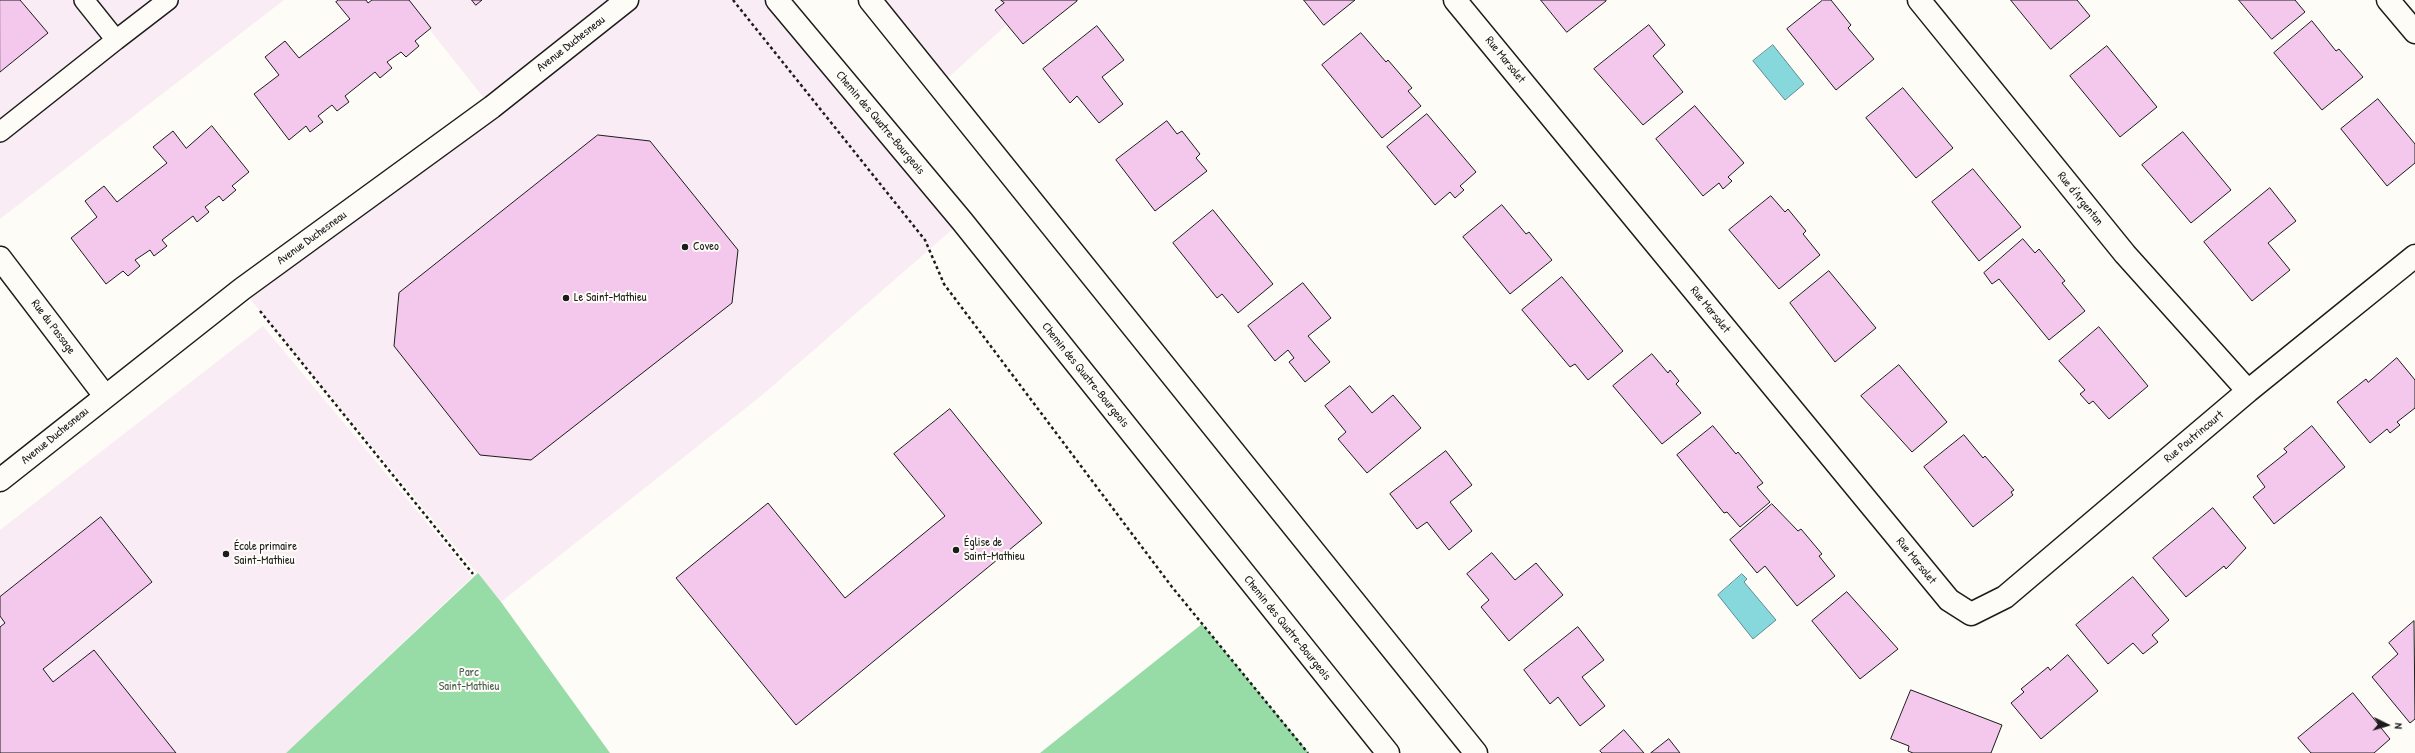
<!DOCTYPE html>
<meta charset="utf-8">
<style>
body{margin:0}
#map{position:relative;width:2415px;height:753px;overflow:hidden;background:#fdfcf7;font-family:"Patrick Hand",sans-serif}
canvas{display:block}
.north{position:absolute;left:2367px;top:705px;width:40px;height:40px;-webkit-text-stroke:3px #fdfcf7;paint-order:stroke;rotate:95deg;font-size:11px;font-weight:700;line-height:16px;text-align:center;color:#1c1c1c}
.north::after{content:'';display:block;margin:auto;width:14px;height:18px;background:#1c1c1c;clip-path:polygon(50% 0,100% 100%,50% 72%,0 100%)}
</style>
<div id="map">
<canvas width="2415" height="753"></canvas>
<div class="north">N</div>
</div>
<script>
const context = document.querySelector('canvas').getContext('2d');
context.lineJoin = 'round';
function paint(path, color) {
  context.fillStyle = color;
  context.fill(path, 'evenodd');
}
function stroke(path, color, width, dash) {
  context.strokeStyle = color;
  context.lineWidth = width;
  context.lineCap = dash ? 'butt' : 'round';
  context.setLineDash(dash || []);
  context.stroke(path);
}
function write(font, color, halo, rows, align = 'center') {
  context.font = font + ' "Patrick Hand",sans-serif';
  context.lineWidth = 4;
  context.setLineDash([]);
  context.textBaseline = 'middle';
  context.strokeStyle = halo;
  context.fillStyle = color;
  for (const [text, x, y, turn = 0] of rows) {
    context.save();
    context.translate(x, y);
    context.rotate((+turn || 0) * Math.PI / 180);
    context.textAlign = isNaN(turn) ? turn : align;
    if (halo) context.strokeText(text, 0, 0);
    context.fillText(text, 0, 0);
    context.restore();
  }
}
paint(new Path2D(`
 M0 0H284L0 219Z
 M406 0H777L962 221 761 396 501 602 242 289 491 107Z
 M870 0H1034L939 86Z
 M263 326 472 577 286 753H0V530Z`), '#faecf4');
paint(new Path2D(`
 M478 573 501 602 610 753H286Z
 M1202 624 1309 753H1040Z`), '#97dba7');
const water = new Path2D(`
 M1773 45 1804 84 1785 100 1753 61Z
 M1742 574 1747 579 1744 582 1776 620 1753 639 1718 595Z`);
paint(water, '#86d8dd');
stroke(water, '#5c8d90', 1);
const building = new Path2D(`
 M0 0H20L48 33 0 72Z
 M339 0H366L368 3 372 0H409L431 28 415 41 419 46 406 57 401 52 387 62 392 68 380 78 375 72 345 96 349 102 337 111 332 105 318 116 323 122 310 132 306 126 289 140 254 94 279 75 265 57 285 41 299 58 350 19 336 2Z
 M472 0H482L476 5Z
 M1001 0H1077V1L1023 44 995 10 1004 3Z
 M1304 0H1355L1324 25Z
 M1541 0H1606V1L1567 32Z
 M1823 0H1831L1851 25 1848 28 1874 59 1836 90 1787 29Z
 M2011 0H2077L2090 16 2051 49Z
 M2239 0H2295L2305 12 2272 39Z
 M2312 21 2336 51 2339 49 2363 77 2322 110 2274 53Z
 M1649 25 1665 45 1653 56 1683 92 1643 125 1594 69Z
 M1097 26 1124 60 1102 77 1123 104 1099 123 1077 96 1070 103 1043 69Z
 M1361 33 1386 62 1388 60 1412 88 1408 91 1421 106 1382 138 1322 65Z
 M2107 46 2157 107 2120 137 2070 76Z
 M1903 88 1953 148 1916 178 1866 118Z
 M2378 99 2415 144V163L2387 186 2341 129Z
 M1695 106 1744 163 1728 177 1732 181 1723 189 1719 183 1703 196 1656 139Z
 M1427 114 1476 172 1460 186 1464 190 1455 198 1450 192 1435 205 1387 147Z
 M1167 121 1177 134 1182 131 1200 154 1196 158 1207 171 1155 211 1116 160Z
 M212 126 249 172 232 186 236 190 223 201 219 196 205 207 209 212 197 222 193 216 162 240 167 246 154 256 150 250 135 260 140 266 128 276 123 271 106 284 71 238 97 217 85 201 104 186 117 202 167 163 153 147 173 131 186 148Z
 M2183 132 2231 190 2191 223 2142 165Z
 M598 135 650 141 738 250 732 303 531 460 480 455 394 346 399 293Z
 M1973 169 2021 227 1979 261 1932 202Z
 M2270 188 2296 221 2268 243 2290 270 2252 301 2204 242Z
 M1771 196 1785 212 1788 209 1806 231 1803 234 1820 255 1779 289 1729 230Z
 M1502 205 1526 234 1529 232 1552 260 1510 294 1463 237Z
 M1213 210 1273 284 1238 313 1222 294 1217 298 1173 243Z
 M2023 239 2035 253 2039 249 2065 281 2062 283 2085 311 2049 340 1999 279 1992 284 1984 273Z
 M1829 271 1876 328 1835 362 1790 303Z
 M1562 277 1623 351 1588 380 1575 364 1570 367 1522 310Z
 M1303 283 1331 318 1308 336 1330 362 1305 382 1289 362 1294 358 1288 350 1275 361 1248 326Z
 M2099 327 2148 386 2109 419 2093 401 2089 404 2080 394 2085 390 2059 361Z
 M1652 354 1668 373 1670 370 1679 381 1676 384 1701 413 1662 444 1613 386Z
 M2397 358 2415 380V408L2397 422 2400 425 2390 433 2387 429 2370 443 2337 402 2366 379 2368 382Z
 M1899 365 1947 422 1912 452 1861 396Z
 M1350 386 1372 413 1393 395 1421 428 1367 473 1338 439 1346 432 1325 406Z
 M950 409 1042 523 796 725 676 578 768 503 845 598 945 516 894 454Z
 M1713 426 1736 454 1738 452 1763 483 1757 487 1770 502 1740 527 1727 512 1724 513 1677 455Z
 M2312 426 2345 467 2274 524 2253 497 2265 487 2257 476 2287 452 2284 449Z
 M1964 435 1983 458 1985 456 2014 490 2011 492 2013 495 1973 527 1924 467Z
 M1446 451 1472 485 1450 502 1472 531 1449 550 1427 522 1417 529 1390 494Z
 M1772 504 1798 531 1801 529 1822 554 1819 556 1835 576 1797 606 1765 566 1757 573 1730 540Z
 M2213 508 2246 548 2226 569 2224 566 2186 597 2153 558Z
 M101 517 152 582 43 669 53 682 94 650 176 753H0V627L5 623 0 616V597Z
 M1492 553 1515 580 1536 563 1563 595 1509 641 1481 607 1489 600 1467 574Z
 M2133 577 2169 620 2152 635 2158 642 2143 654 2133 643 2108 664 2076 625Z
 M1847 592 1898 649 1860 679 1812 621Z
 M2414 621 2415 719 2410 723 2372 677 2398 654 2389 643Z
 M1578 627 1604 660 1582 677 1605 706 1580 726 1558 697 1550 704 1524 670Z
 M2068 655 2098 691 2041 739 2011 703 2024 692 2021 689 2048 667 2050 670Z
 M1911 690 2002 725 1991 753H1913L1908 751 1909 746 1891 739Z
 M2353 693 2390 739 2374 753H2311L2298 738Z
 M1624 730 1644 753H1602L1600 751Z
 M1669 739 1680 753H1651Z`);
paint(building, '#f4c7ec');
stroke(building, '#1c1c1c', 1);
const lane = new Path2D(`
 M116 40 168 0
 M0 132 116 40 84 0`);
const street = new Path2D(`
 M1455 0 1949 600 1971 614 2005 597 2248 391 2415 256
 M1919 0 2125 254 2248 391
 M2388 0 2415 32
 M0 258 105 396`);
const secondary = new Path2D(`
 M777 0 962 221 1388 753
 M870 0 1476 753
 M0 480 242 289 492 107 627 0`);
stroke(lane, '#1c1c1c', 22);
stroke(street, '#1c1c1c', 25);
stroke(secondary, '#1c1c1c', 25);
stroke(new Path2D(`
 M733 0 925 240 944 284 1172 587 1308 753
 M260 311 473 574`), '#1c1c1c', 2.5, [3, 3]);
stroke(lane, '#fdfcf7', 19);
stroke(street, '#fdfcf7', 22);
stroke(secondary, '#fdfcf7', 22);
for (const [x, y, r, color] of [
 [685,247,4,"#1c1c1c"],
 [566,298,4,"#1c1c1c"],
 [956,550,4,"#1c1c1c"],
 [226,554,4,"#1c1c1c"]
]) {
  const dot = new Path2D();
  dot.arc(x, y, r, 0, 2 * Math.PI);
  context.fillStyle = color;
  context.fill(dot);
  stroke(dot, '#fdfcf7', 1.5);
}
write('12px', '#1c1c1c', '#fdfcf7', [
 ["Avenue Duchesneau",571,44,-38],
 ["Rue Marsolet",1505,60,51],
 ["Chemin des Quatre-Bourgeois",880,123,50],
 ["Rue d'Argentan",2080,199,51],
 ["Avenue Duchesneau",312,238,-36],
 ["Rue Marsolet",1710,310,51],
 ["Rue du Passage",53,327,53],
 ["Chemin des Quatre-Bourgeois",1085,375,51],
 ["Avenue Duchesneau",55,436,-39],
 ["Rue Poutrincourt",2194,437,-40],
 ["Rue Marsolet",1916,561,51],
 ["Chemin des Quatre-Bourgeois",1287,628,51]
]);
write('12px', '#1c1c1c', '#fdfcf7', [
 ["Coveo",693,247],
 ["Le Saint-Mathieu",574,298],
 ["Église de",964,543],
 ["Saint-Mathieu",964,557],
 ["École primaire",234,547],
 ["Saint-Mathieu",234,561]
], 'left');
write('12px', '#475f4d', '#fdfcf7', [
 ["Parc",469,673],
 ["Saint-Mathieu",469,687]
]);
</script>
